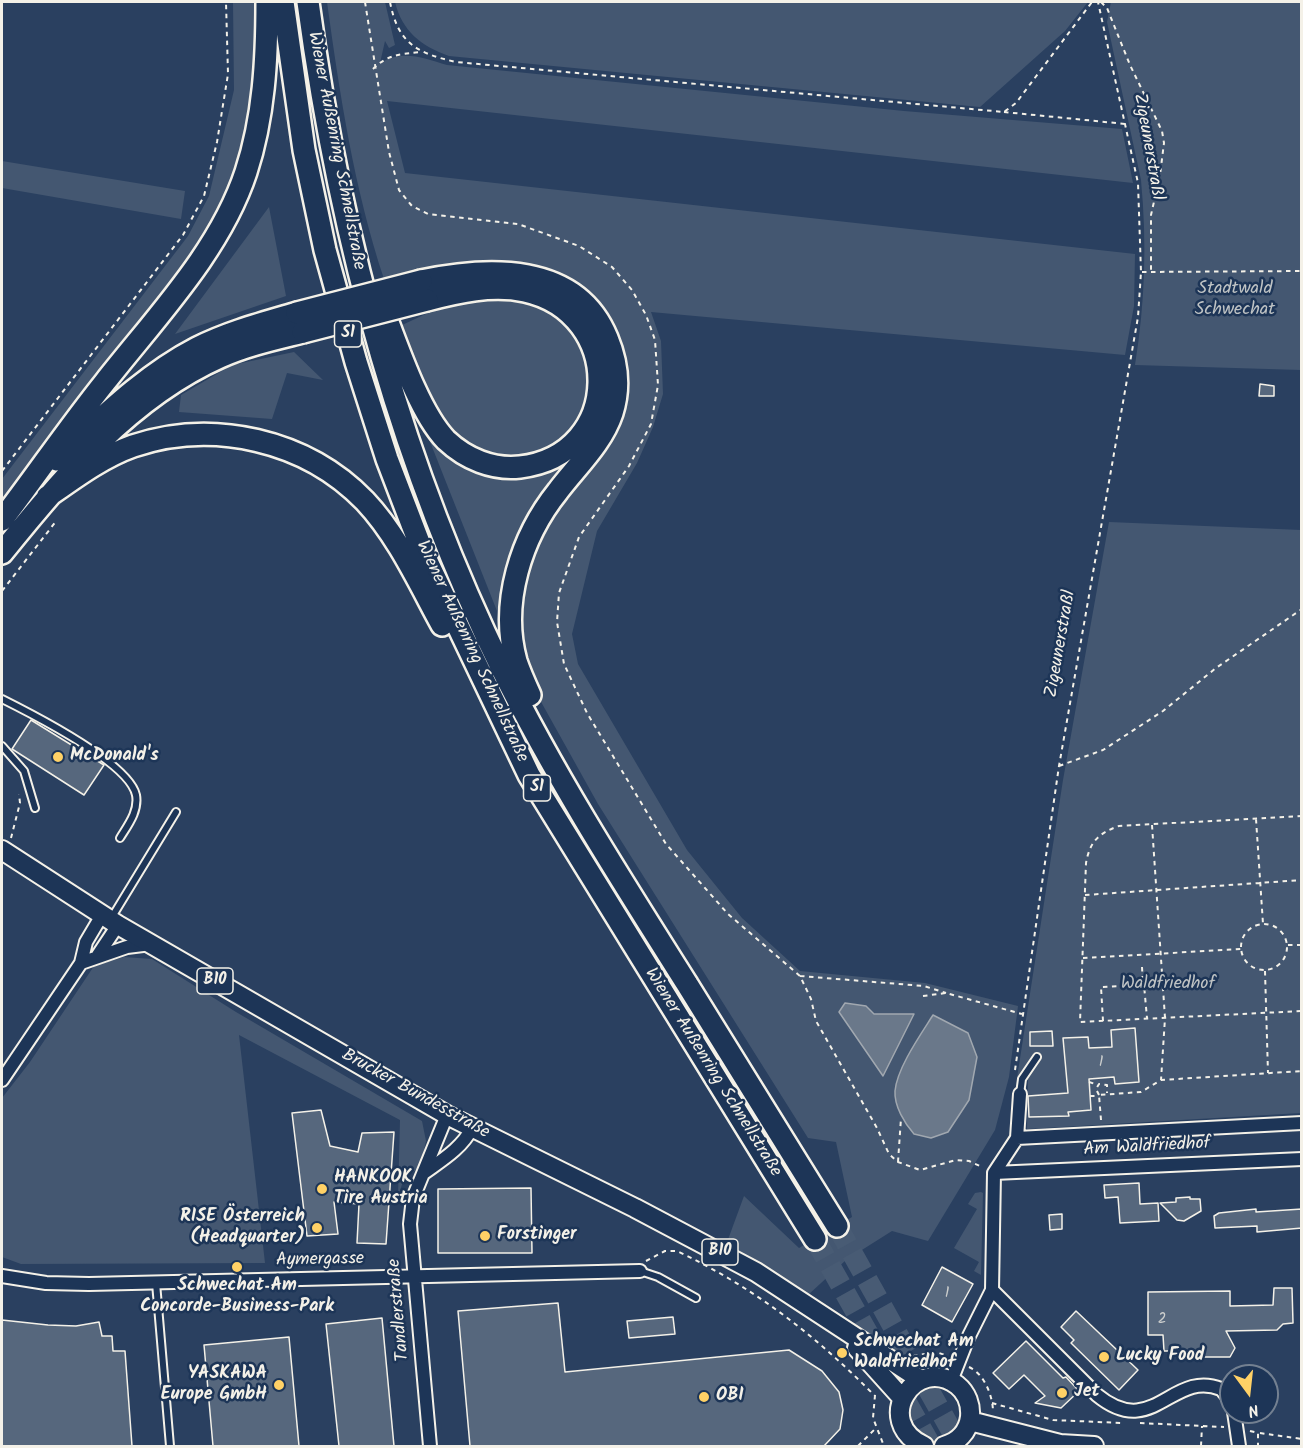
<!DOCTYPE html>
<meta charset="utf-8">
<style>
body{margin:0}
#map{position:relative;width:1303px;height:1448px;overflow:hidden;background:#2a4060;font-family:Kalam,sans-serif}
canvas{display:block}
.frame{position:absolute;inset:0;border:3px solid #f4f1e8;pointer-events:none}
.north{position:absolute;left:1219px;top:1364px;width:60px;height:60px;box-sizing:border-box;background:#1d3557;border:2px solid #738091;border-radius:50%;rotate:165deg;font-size:16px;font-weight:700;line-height:24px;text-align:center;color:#f4f1e8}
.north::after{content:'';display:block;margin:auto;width:21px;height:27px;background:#ffd166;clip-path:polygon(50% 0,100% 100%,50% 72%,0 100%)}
</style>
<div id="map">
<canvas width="1303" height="1448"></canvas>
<div class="frame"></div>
<div class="north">N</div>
</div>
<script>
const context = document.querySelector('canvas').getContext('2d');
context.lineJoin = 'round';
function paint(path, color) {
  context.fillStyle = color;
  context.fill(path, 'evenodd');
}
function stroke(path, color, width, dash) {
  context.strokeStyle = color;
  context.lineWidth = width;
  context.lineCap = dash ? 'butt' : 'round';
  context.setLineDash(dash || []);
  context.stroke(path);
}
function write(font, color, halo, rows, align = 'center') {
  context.font = font + ' Kalam,sans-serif';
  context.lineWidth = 5;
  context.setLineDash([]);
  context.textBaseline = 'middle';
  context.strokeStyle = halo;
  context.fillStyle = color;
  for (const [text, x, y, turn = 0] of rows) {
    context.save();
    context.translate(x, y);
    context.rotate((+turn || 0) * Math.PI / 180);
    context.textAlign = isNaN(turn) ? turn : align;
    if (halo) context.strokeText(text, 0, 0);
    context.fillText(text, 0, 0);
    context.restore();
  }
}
paint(new Path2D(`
 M233 2H257C256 55 255 112 240 164 220 229 172 283 130 336 87 391 44 445 2 501V479L188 236 209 196 234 90Z
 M327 2H385L395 45 389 48 385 41 380 63C402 49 424 58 447 65L904 111 1122 129 1133 183 387 101 405 173 1135 254 1134 306 1125 355 651 312 661 341 663 394 653 427 637 463 597 531 572 634 578 664 687 850 742 918 800 971 925 983 1018 1006 1009 1077 995 1130 928 1241 892 1231 846 1260 808 1295 726 1245 744 1196 799 1248 852 1217 836 1142 808 1138 598 804 540 700 520 650 517 620 535 541 623 406 627 376 624 350 613 324 593 296 572 279 521 264 482 260 384 279C354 188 340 96 327 2Z
 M395 2H1088L1065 31 980 107 449 56C421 46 402 31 395 2Z
 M1111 2H1301V370L1135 365C1145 302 1147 244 1141 180L1107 22Z
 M2 161 185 191 181 219 2 188Z
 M269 207 286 296 175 334Z
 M493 295 531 299 556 312 579 335 592 368 582 421 549 452 518 460 478 453 455 439 435 409 413 366 400 326 430 312 428 306Z
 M294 352 323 380 287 373 272 419 179 412 181 395 232 365Z
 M425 429 493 474 579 448 581 451 523 523 507 565 497 611Z
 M1109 522 1301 530V1113L1027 1129 1028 1080 1017 1078 1063 780Z
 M124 957 152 959 236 1012 422 1121 426 1141 421 1163 416 1170 404 1178 398 1197 400 1120 239 1035 265 1263 21 1264 2 1257V1098L30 1062 94 966Z
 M981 1192 983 1193 981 1275 974 1271 979 1262 954 1248 977 1209 968 1204 975 1193Z`), '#445771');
const water = new Path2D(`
 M845 1003 866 1006 874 1014H914L883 1076 839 1012Z
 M933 1015 968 1033 977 1057 969 1100 948 1132 931 1138 914 1134C905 1124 894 1106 895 1091 897 1068 921 1034 933 1015Z`);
paint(water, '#6a788a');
stroke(water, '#a1a8b0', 1.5);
const building = new Path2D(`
 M1260 384 1274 386V396H1259Z
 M31 720 104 765 84 795 12 749Z
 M1135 1028 1139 1082 1115 1084 1114 1077 1089 1079 1091 1110 1068 1112 1069 1116 1029 1117 1028 1096 1068 1093 1063 1038 1088 1037 1089 1048 1112 1047 1111 1030Z
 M1052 1031 1053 1046H1030V1032Z
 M321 1110 330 1146 358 1152 362 1133 394 1132 386 1244 357 1243 359 1204 334 1202 338 1234 307 1236 292 1113Z
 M1139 1183 1140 1204 1158 1203 1159 1221 1120 1223 1118 1197 1105 1198 1104 1185Z
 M531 1188 532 1253H438V1189Z
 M1190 1197V1199H1200L1201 1211 1184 1221 1177 1220 1160 1203 1176 1202V1198Z
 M1256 1209V1212L1302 1209V1228L1257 1232V1226L1215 1228 1214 1216 1219 1213Z
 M1062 1214V1229L1050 1230 1049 1215Z
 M942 1267 973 1284 952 1322 922 1305Z
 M1274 1288H1292L1293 1323 1283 1324 1277 1330 1226 1331 1235 1348 1230 1357H1196L1194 1351H1164L1163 1335H1148V1292L1230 1291V1306L1273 1305Z
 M558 1303 565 1372 789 1350 822 1371 839 1392 843 1410 840 1429 824 1446H470L458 1311Z
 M1076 1311 1138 1370 1119 1390 1071 1343 1074 1340 1061 1327Z
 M673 1317 675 1334 629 1338 627 1321Z
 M382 1318 394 1446H339L326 1324Z
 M2 1320 48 1325 76 1326 99 1322 102 1336H112L113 1351H125L132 1446H2Z
 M289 1337 299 1446H213L204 1345Z
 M1026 1341 1063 1378 1066 1377 1079 1391 1061 1408 1035 1403 1045 1396 1024 1375 1009 1389 993 1373Z`);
paint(building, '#56677d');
stroke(building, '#f4f1e8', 1.5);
stroke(new Path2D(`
 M837 1226 960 1446
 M815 1239 931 1446`), '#485b74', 21, [21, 10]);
const lane = new Path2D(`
 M2 699C32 714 129 763 136 795 139 811 128 825 120 838
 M2 746 24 771 35 808
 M112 917 176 812
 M1020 1094 1022 1079 1037 1057
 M640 1271 658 1277 696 1298
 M156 1283 170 1446`);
const street = new Path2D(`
 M98 955 118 925
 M81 963 127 947 151 944
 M2 1080 81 963 86 942 102 915
 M1017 1138 1302 1123
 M424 1173C442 1160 462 1148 472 1128
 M994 1173 1302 1159
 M2 1276 46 1283 89 1284 640 1271
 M992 1290 1097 1395C1153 1441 1172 1369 1221 1389L1231 1401
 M951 1381 968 1338 992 1290 994 1173 1017 1138 1020 1094
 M1234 1412 1239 1446
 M430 1446 410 1224 413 1198 447 1115`);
const primary = new Path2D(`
 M2 850 118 925 447 1115 635 1208 756 1272 921 1380
 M857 1348 902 1398
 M970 1421 1060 1444 1094 1446
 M924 1446C871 1421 916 1354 957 1385 967 1393 971 1405 970 1417 968 1432 958 1442 944 1446`);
const highway = new Path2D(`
 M283 2 304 150 325 250 356 362 387 459 423 553 529 775 815 1239
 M308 2C339 232 399 459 502 669 556 778 622 881 687 984 737 1065 787 1146 837 1226
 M421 281C487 267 576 262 607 338 617 362 620 388 612 413 602 443 577 466 558 491 521 537 500 603 516 661 520 673 525 684 530 695
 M378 296C394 336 417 410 446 440 466 459 493 470 520 467 624 455 625 313 525 291 492 284 458 292 427 300
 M56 460C100 420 143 376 197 348 229 332 263 323 297 313
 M47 497C74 478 102 457 133 446 213 419 306 440 365 501 398 536 419 583 442 625
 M2 520C37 474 69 427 105 382 156 317 220 251 246 172 264 117 267 59 267 2
 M2 553C62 478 130 397 220 357 247 345 275 339 303 332`);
stroke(lane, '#f4f1e8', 10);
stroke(street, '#f4f1e8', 16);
stroke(primary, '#f4f1e8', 22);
stroke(highway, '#f4f1e8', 26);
stroke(new Path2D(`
 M365 2 389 152 399 190 412 206 428 214 518 224 579 246 612 267 632 290 646 315 655 340 658 385 651 424 629 466 579 537 559 593 557 622 564 664 587 713 666 844 728 914 800 976 811 999 816 1021 877 1128 889 1154 898 1162 920 1170 956 1160 969 1161 982 1167
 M390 2C398 43 416 53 456 62L1004 112 1016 103 1092 2
 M1101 2 1107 8 1130 65 1162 131 1164 143 1160 175 1151 215V273
 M373 69C388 54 401 54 421 52
 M1004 112 1126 124
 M1142 272 1302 271
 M2 471 183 235 204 196 217 142 228 74 226 2
 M2 591 57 520
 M1059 766 1103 750 1163 711 1216 668 1302 609
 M1302 816 1119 826C1099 833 1090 841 1086 863L1080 1022 1302 1011
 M1256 819 1263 924
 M1152 825 1165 1018 1161 1080
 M11 838 20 803 19 794
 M1085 895 1302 880
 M1241 947a23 23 0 1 1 46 0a23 23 0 1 1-46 0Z
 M1288 945H1302
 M1083 958 1241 949
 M1142 967 1143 985
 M1265 971 1268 1073
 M800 976 924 986 946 993
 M923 996 946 993 1022 1014
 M1103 1021 1101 987 1144 985 1147 1018
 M1015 1070 1059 766 1138 317 1141 272 1138 183 1098 2
 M1089 1082 1098 1085
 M1099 1095 1096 1089 1099 1084 1107 1085V1093
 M1090 1096H1099
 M1101 1120 1099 1095 1141 1092 1161 1080 1302 1071
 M898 1162 901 1118
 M646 1261 665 1251H677C755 1288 815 1335 875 1396
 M913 1356 936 1352 948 1356
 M969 1367C984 1374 992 1394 993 1410
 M875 1395 873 1418 884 1446
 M992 1403 1053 1420 1122 1423
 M1140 1423 1224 1427
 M1250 1431 1258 1433V1446
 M1260 1433 1302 1439
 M858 1446 875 1429
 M1201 1446 1202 1426`), '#f4f1e8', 2, [4.5, 4.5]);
stroke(lane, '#1d3557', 6);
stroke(street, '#1d3557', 12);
stroke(primary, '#1d3557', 18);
stroke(highway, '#1d3557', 21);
const highwayBridge = new Path2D(`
 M297 313 421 281
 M303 332 427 300`);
stroke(highwayBridge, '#f4f1e8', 26, []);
stroke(highwayBridge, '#1d3557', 21);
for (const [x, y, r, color] of [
 [58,757,6,"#ffd166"],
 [322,1189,6,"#ffd166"],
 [317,1228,6,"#ffd166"],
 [485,1236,6,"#ffd166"],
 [237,1267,6,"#ffd166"],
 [842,1353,6,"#ffd166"],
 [1104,1357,6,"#ffd166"],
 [279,1385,6,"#ffd166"],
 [1062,1393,6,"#ffd166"],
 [704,1397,6,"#ffd166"]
]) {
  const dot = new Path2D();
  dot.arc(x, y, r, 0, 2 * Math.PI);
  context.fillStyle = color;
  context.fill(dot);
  stroke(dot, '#1d3557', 2);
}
write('15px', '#cccecd', null, [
 ["1",1101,1063],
 ["1",947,1294],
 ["2",1162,1320]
]);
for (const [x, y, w] of [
 [348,334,27],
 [537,788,27],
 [215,981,36],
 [720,1252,36]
]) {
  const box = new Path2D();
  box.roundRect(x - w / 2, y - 13, w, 26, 4.5);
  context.fillStyle = '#1d3557';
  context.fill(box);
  stroke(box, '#f4f1e8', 1.5);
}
write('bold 16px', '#f4f1e8', null, [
 ["S1",348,334],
 ["S1",537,788],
 ["B10",215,981],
 ["B10",720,1252]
]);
write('18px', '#f4f1e8', '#1d3557', [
 ["Zigeunerstraßl",1147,147,80],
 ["Wiener Außenring Schnellstraße",335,151,79],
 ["Zigeunerstraßl",1062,644,-80],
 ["Wiener Außenring Schnellstraße",471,652,65],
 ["Wiener Außenring Schnellstraße",712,1073,58],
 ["Brucker Bundesstraße",415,1095,29],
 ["Am Waldfriedhof",1147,1148,-3],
 ["Aymergasse",320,1261,-1],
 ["Tandlerstraße",400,1310,-95]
]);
write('18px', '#bfc3c4', '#1d3557', [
 ["Stadtwald",1235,290],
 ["Schwechat",1235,311],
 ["Waldfriedhof",1168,985]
]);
write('bold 18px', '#f4f1e8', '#1d3557', [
 ["McDonald's",70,757],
 ["HANKOOK",334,1179],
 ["Tire Austria",334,1200],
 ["RISE Österreich",305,1218,"right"],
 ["(Headquarter)",305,1239,"right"],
 ["Forstinger",497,1236],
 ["Schwechat Am",237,1287,"center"],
 ["Concorde-Business-Park",237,1308,"center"],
 ["Schwechat Am",854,1343],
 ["Waldfriedhof",854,1364],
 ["Lucky Food",1116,1357],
 ["YASKAWA",267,1375,"right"],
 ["Europe GmbH",267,1396,"right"],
 ["Jet",1074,1393],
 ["OBI",716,1397]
], 'left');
</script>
